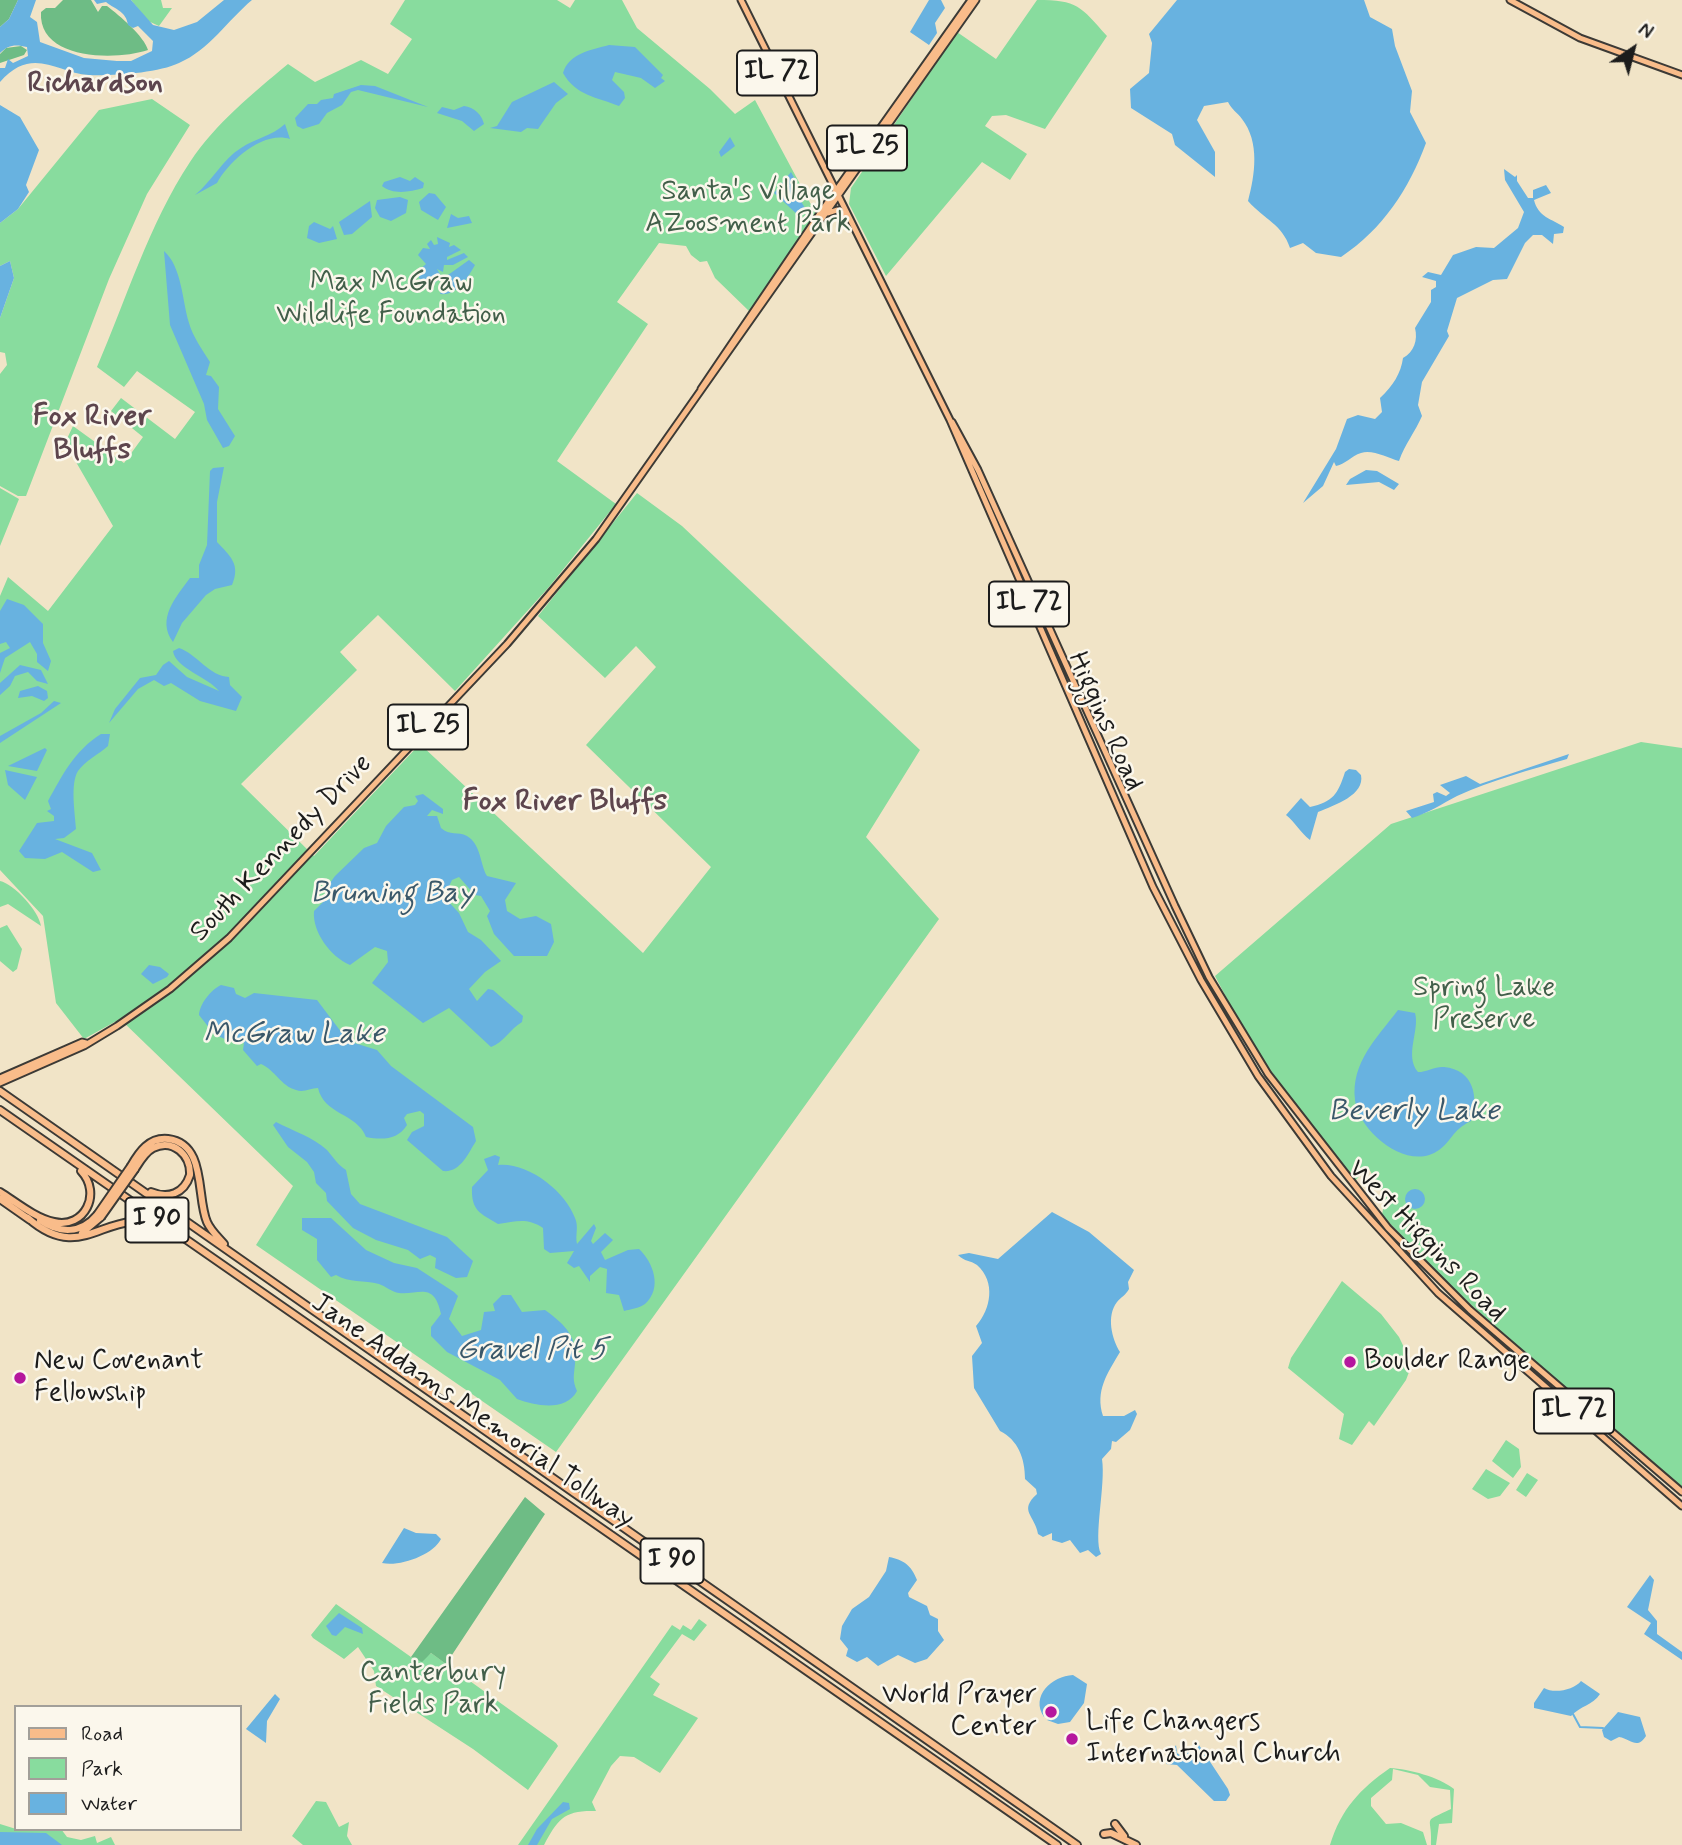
<!DOCTYPE html>
<style>
body{margin:0}
#map{position:relative;width:1682px;height:1845px;overflow:hidden;background:#f1e4c7;font-family:Mynerve,sans-serif}
canvas{display:block}
.legend{position:absolute;left:14px;top:1705px;width:228px;height:126px;box-sizing:border-box;background:#fbf7ec;border:2px solid #a29f99;margin:0;padding:9px 12px;list-style:none;font-size:21px;color:#1c1c1c}
.legend li{display:flex;align-items:center;gap:14px;height:35px}
.legend b{width:35px;border:2px solid #a29f99}
.north{position:absolute;left:1598px;top:14px;width:70px;height:70px;-webkit-text-stroke:5px #fbf7ec;paint-order:stroke;rotate:35deg;font-size:19px;font-weight:700;line-height:28px;text-align:center;color:#1c1c1c}
.north::after{content:'';display:block;margin:auto;width:24px;height:32px;background:#1c1c1c;clip-path:polygon(50% 0,100% 100%,50% 72%,0 100%)}
</style>
<div id="map">
<canvas width="1682" height="1845"></canvas>
<ul class="legend">
<li><b style="height:9px;background:#f9bc8a"></b>Road</li>
<li><b style="height:19px;background:#88dc9e"></b>Park</li>
<li><b style="height:19px;background:#68b2e0"></b>Water</li>
</ul>
<div class="north">N</div>
</div>
<script>
const context = document.querySelector('canvas').getContext('2d');
context.lineJoin = 'round';
function paint(path, color) {
  context.fillStyle = color;
  context.fill(path, 'evenodd');
}
function stroke(path, color, width, dash) {
  context.strokeStyle = color;
  context.lineWidth = width;
  context.lineCap = dash ? 'butt' : 'round';
  context.setLineDash(dash || []);
  context.stroke(path);
}
function write(font, color, halo, rows, align = 'center') {
  context.font = font + ' Mynerve,sans-serif';
  context.lineWidth = 5;
  context.setLineDash([]);
  context.textBaseline = 'middle';
  context.strokeStyle = halo;
  context.fillStyle = color;
  for (const [text, x, y, turn = 0] of rows) {
    context.save();
    context.translate(x, y);
    context.rotate((+turn || 0) * Math.PI / 180);
    context.textAlign = isNaN(turn) ? turn : align;
    if (halo) context.strokeText(text, 0, 0);
    context.fillText(text, 0, 0);
    context.restore();
  }
}
paint(new Path2D(`
 M131 0H161L163 8H172L159 26 148 21Z
 M405 0H557L570 8 575 0H622L637 28 710 89 735 114 755 100 816 214 750 312 715 278 707 261 700 262 691 255 686 246 659 243 617 302 648 324 557 461 616 504 549 587 455 691 378 615 340 652 357 670 241 784 314 856 420 744 643 953 711 867 586 745 656 667 636 646 605 678 538 616 637 493 682 526 920 750 866 837 939 919 556 1452 256 1245 293 1186 120 1019 84 1039 56 1003 43 916 0 870V596L8 577 48 611 113 526 65 443 73 426 124 463 143 437 111 411 121 398 175 439 195 412 137 371 124 387 97 367C126 300 149 224 190 162 216 123 252 94 288 64L315 82 361 60 388 74 412 39 390 24Z
 M1037 0C1078 0 1080 6 1107 36L1045 129 1006 115 992 116 985 126 1027 154 1010 180 982 162 886 276 849 204 851 188 957 32 996 59Z
 M152 99 190 125 147 194 109 279 26 496H18L0 486V374L7 365 5 353 0 352V318L14 278 10 261 0 266V223L18 209 99 110Z
 M0 488 19 499 0 546Z
 M1641 742 1682 748V1488C1580 1400 1473 1315 1382 1215L1385 1198 1368 1167 1354 1182 1307 1122 1246 1035 1215 976 1391 824Z
 M0 881C14 884 39 911 41 926L8 904 0 907Z
 M7 925 22 949 17 969 13 972 0 961V928Z
 M1342 1281 1381 1314 1399 1337 1412 1364 1406 1380 1374 1426 1369 1421 1352 1445 1339 1439 1344 1414 1288 1368 1291 1358Z
 M1506 1440 1519 1449 1521 1467 1513 1478 1492 1461Z
 M1486 1469 1510 1483 1500 1496 1488 1499 1472 1489Z
 M1527 1473 1538 1480 1526 1497 1516 1490Z
 M336 1604 411 1657 421 1661 431 1653 556 1743 558 1746 528 1790 473 1749 376 1686 374 1671 358 1647 344 1659 313 1638 311 1635Z
 M699 1619 707 1625 694 1641 682 1634 650 1677 660 1684 653 1695 698 1718 660 1773 634 1757 620 1756 611 1766 592 1802 596 1811C564 1810 558 1819 544 1845H518L672 1625 680 1630 683 1625 691 1630Z
 M1390 1768C1409 1769 1439 1777 1454 1789L1452 1823 1439 1824 1436 1845H1431C1433 1814 1420 1824 1451 1809L1450 1790 1430 1787 1418 1775 1393 1769 1392 1780 1371 1798V1806L1386 1824 1401 1823 1423 1832 1427 1845H1330C1341 1809 1360 1789 1390 1768Z
 M316 1801 326 1802 339 1827 349 1822 347 1836 352 1845H303L292 1836Z
 M0 1824 16 1829H61L67 1837 81 1840 95 1836 97 1843 111 1837 115 1845H0Z`), '#88dc9e');
paint(new Path2D(`
 M0 0H18L9 19 0 27Z
 M63 0H91L98 12 102 6H107C120 16 144 36 148 50 115 61 38 60 41 12L46 8H55Z
 M21 46 27 50 24 55 0 63V54L6 48Z
 M525 1497 545 1514 446 1664 431 1653 422 1662 411 1657Z`), '#6ebc85');
paint(new Path2D(`
 M18 0H36L30 17 37 22 40 42 84 58 117 61H131L152 51 153 41 138 26 133 28 128 25C126 11 116 10 106 2L97 4 94 0H131L153 25 174 30 197 22 224 0H252C228 20 209 50 179 63 158 73 113 76 89 75 57 73 32 45 0 82V68H5L8 59 13 63 28 56 27 47C15 44 8 45 0 53V27L9 19Z
 M929 0H941L945 8 935 23 937 33 929 45 910 32Z
 M1177 0H1364L1370 17 1392 29 1395 46 1412 91 1410 112 1426 143C1409 189 1383 229 1341 257L1316 253 1303 243 1290 248C1282 224 1265 220 1248 201 1255 175 1260 142 1242 119 1237 112 1232 110 1228 102L1204 106 1197 120 1215 152V177L1175 145 1172 134 1131 108 1130 89 1149 73 1152 43 1149 34Z
 M609 45 635 47 663 75 661 78 665 81 655 88 641 78 615 72 612 80 624 92 625 98 619 106C597 97 576 96 563 73 569 53 591 50 609 45Z
 M554 82 568 94 556 103 538 129 527 128 521 132 490 128 497 126 512 102Z
 M361 85 375 86 428 107 358 90 351 92 342 105 327 113 319 124 303 129 297 126 295 118 308 104H317L321 100 333 98 334 94Z
 M0 105 20 117 39 150 26 185 29 192 18 209 0 223Z
 M464 106C474 107 482 115 484 124L474 131 462 121 437 113 442 107 454 110Z
 M285 124 290 139C263 130 228 162 217 183L195 195C212 181 223 159 241 148 256 138 272 136 285 124Z
 M730 137 735 146 721 157 719 152Z
 M1504 169 1515 177 1517 175V181L1528 198H1533V190L1546 185 1551 193 1534 200C1538 217 1552 219 1564 227L1563 233 1554 234 1553 244 1542 235H1533L1525 243 1507 279 1493 280 1457 298 1447 331 1449 336 1422 382 1418 405 1422 416C1415 432 1405 444 1399 461 1388 458 1372 449 1361 453 1351 456 1346 464 1336 466L1334 462 1323 486 1303 503 1336 449 1347 419 1358 415 1375 419 1382 412 1380 398C1393 386 1401 373 1403 358 1414 352 1418 340 1415 328L1431 302V290L1436 287V281L1422 277 1428 272 1441 275 1453 255 1476 247 1494 248 1518 228 1524 212 1505 180Z
 M791 172 795 179 792 186 805 208 799 216 774 193Z
 M400 177 410 181 415 177 424 183 423 188C410 192 393 195 382 186L384 182Z
 M429 193 435 194 446 207 438 220 421 210 419 202Z
 M400 197 408 200 406 213 391 221 380 217 375 208 377 200Z
 M370 201 372 217 352 234 344 235 339 222Z
 M451 214 458 218 469 216 472 223 447 228Z
 M314 222 330 229 333 226 337 239 319 243 307 238 309 226Z
 M437 237 450 243 449 247 454 245 461 250 447 257V260L464 253 468 257 453 265H444L443 272 437 269 441 276 432 287 428 283 430 279 424 281 419 278V270L426 264 418 255 423 248 430 249 427 244 431 240 434 245 438 244Z
 M164 251C182 267 182 300 189 323 193 337 202 349 210 362L206 375 211 376 219 387 218 409 235 436 229 446 223 448 207 420 204 404 170 325Z
 M469 260 475 265C467 279 457 296 440 294L448 275Z
 M10 261 14 278 0 318V266Z
 M224 467 217 502V542C230 556 241 564 232 585L215 589 206 595 182 623 173 642C156 619 176 597 190 578H199V565L207 545 210 471 213 468Z
 M1366 470 1377 471 1399 484 1394 490 1379 482 1346 485 1350 479Z
 M7 599 24 605 43 624V643L51 661 48 671 37 662V654L30 642 5 658 0 673V653L10 648 6 642 0 644V611Z
 M179 648C197 654 209 676 229 677L230 685 242 697 236 711 200 701 171 683 164 686 154 680 138 689 109 723 115 709 140 678 156 675 163 665 169 661 187 677 219 691C208 677 175 668 173 651Z
 M20 665 41 670 48 684 37 681 28 672 15 676 10 686 0 695V683Z
 M38 686 47 691 48 698 44 701 32 696 18 698 20 691Z
 M54 701 61 703 0 743V736L41 713Z
 M101 734H110L108 746C99 754 85 761 78 771 70 784 75 813 76 829L64 838 55 839 92 853 101 870 93 872 62 852 45 859 25 858 19 851 37 823 54 821V816L47 811 51 809 48 801C62 776 74 751 101 734Z
 M45 748 47 750 37 771 8 766Z
 M1569 754 1567 759C1530 770 1492 780 1457 796 1442 804 1428 813 1412 818L1406 811 1434 802 1433 794 1437 792 1446 796 1450 793 1440 785 1466 776 1480 784Z
 M1349 769 1356 770 1361 775C1365 795 1335 805 1318 812L1310 840C1300 832 1295 822 1286 815L1301 798 1310 807C1333 802 1338 794 1345 772Z
 M5 770 37 777 25 800 8 785Z
 M423 794 443 809V814L432 810 427 816H437L441 828C450 836 458 831 467 836 481 844 480 864 487 876L516 883 505 900 507 911 520 919 536 916 551 924 554 942 547 956H514L494 934 487 916 490 911 481 896 475 895 459 877 452 880 444 897 459 913 468 932 481 940 501 961 485 972 469 989 477 1001 488 989 493 990 523 1016 522 1022C510 1029 503 1043 491 1047L449 1008 423 1023 372 983 388 962 387 951 375 947 350 965C331 957 312 932 314 911L325 900 327 887 335 876 364 848 377 843 386 826 404 807 415 805 418 801 415 796Z
 M149 965 160 967 169 974 167 977 153 984 141 974Z
 M221 985 234 988 236 994 245 998 254 993 317 1000 348 1041 377 1050 391 1066 473 1127 476 1141C468 1154 460 1173 443 1171L407 1140 412 1132 424 1126V1114L420 1111 407 1114 404 1118 407 1125C398 1140 382 1140 366 1137 357 1113 324 1115 318 1088 310 1088 304 1093 296 1090 281 1086 275 1070 261 1064L257 1066 243 1050 244 1043 236 1038 229 1041 214 1034 199 1015C200 1003 211 990 221 985Z
 M1398 1010 1415 1013C1420 1030 1404 1056 1418 1072 1427 1072 1436 1066 1444 1067 1474 1070 1479 1097 1471 1121 1451 1131 1452 1141 1439 1150 1408 1173 1358 1131 1355 1100 1351 1062 1377 1038 1398 1010Z
 M276 1122C293 1131 313 1137 327 1150 334 1158 337 1164 346 1170L351 1194 360 1204 447 1237 473 1261 467 1277 456 1278 435 1268 436 1258 430 1255 420 1259 408 1250 376 1240 353 1228 327 1201 326 1193 316 1183 314 1172 307 1162 288 1147 273 1125Z
 M495 1155 500 1157 498 1165C528 1162 565 1191 575 1218 579 1227 575 1235 577 1244L594 1224 596 1228 591 1241 593 1244 605 1233 613 1240 601 1252 605 1260 628 1250 639 1249C653 1262 663 1288 645 1304 640 1308 631 1309 624 1311L619 1295 606 1293 607 1269 600 1267 590 1276V1282L579 1266 574 1268 567 1263 574 1251 550 1253 544 1249 543 1228C526 1217 516 1222 498 1224 480 1213 471 1211 472 1187L488 1170 484 1159Z
 M1405 1199a10 10 0 1 1 20 0a10 10 0 1 1-20 0Z
 M1052 1212 1089 1232 1134 1270 1128 1282 1129 1289C1126 1295 1121 1297 1117 1302 1106 1316 1112 1339 1120 1352 1107 1374 1095 1391 1103 1416H1124L1135 1410 1137 1414 1130 1430 1116 1442 1112 1441 1111 1449 1102 1459C1106 1485 1093 1538 1101 1554L1096 1557 1088 1550 1080 1553 1070 1540 1062 1543 1052 1540V1533L1043 1537 1038 1534C1035 1515 1018 1511 1037 1494L1036 1489 1025 1479C1025 1458 1018 1440 1000 1431L974 1388 972 1356 982 1343 976 1326C991 1309 996 1282 977 1265 970 1260 965 1262 958 1255L969 1253 998 1259Z
 M302 1218H331L366 1250 394 1263 417 1268 454 1292 458 1296 449 1319 462 1336 481 1330 484 1312 495 1311 493 1304 502 1295H511L522 1312 545 1310C568 1327 577 1337 575 1364 574 1375 572 1380 577 1391 566 1412 536 1406 517 1399L500 1380 447 1352 431 1336V1327L441 1314C434 1281 419 1295 399 1293 392 1292 385 1286 379 1284 364 1280 349 1283 336 1275L331 1277 317 1260V1239L302 1230Z
 M404 1528 416 1533 436 1534 441 1539C433 1555 400 1567 382 1563Z
 M889 1557C904 1560 911 1565 917 1580L908 1593 909 1597 927 1606 930 1615 938 1619V1631L944 1640 927 1659 915 1663 898 1655 878 1666 867 1657 857 1662 846 1656 848 1649 840 1639 842 1626 852 1609 869 1597 886 1571Z
 M1650 1575 1654 1580 1648 1610 1657 1621V1634L1682 1652V1660L1644 1634 1651 1623 1627 1607Z
 M339 1613 362 1628 363 1634 345 1627 336 1636 332 1635 326 1626Z
 M1073 1675 1087 1684 1084 1703 1070 1722 1058 1724 1047 1720 1055 1716 1056 1710 1048 1707 1044 1717C1030 1696 1052 1676 1073 1675Z
 M1581 1681 1600 1694C1593 1705 1580 1706 1571 1716L1534 1708V1703L1544 1688C1554 1694 1574 1690 1581 1681Z
 M275 1694 280 1699 267 1721 266 1743 246 1729Z
 M1618 1712 1640 1717 1646 1736C1637 1750 1631 1739 1619 1737L1611 1741 1604 1737 1602 1730Z
 M1197 1742 1228 1789 1230 1795 1226 1801H1214L1177 1765 1166 1764 1176 1745 1177 1753 1181 1756Z
 M563 1802 569 1803 570 1809 552 1819 537 1845H528L537 1829Z
 M0 1832 46 1833 62 1845H0Z`), '#68b2e0');
stroke(new Path2D(`
 M1573 1714 1580 1727 1603 1728`), '#68b2e0', 2);
const primary = new Path2D(`
 M741 0 950 420 1153 887 1201 980 1258 1076 1331 1176 1438 1293 1682 1506
 M1510 0 1580 38 1682 75
 M828 213 837 210 847 216
 M701 389 823 209 971 0
 M952 422 978 470 1175 906 1209 977 1268 1074 1388 1228 1470 1310 1682 1492
 M0 1078 82 1042 86 1043
 M0 1083 84 1046 117 1026 170 989 229 938 507 644 596 539 976 0`);
const highway = new Path2D(`
 M0 1091 1077 1845
 M0 1110 1057 1845
 M131 1166C139 1152 149 1137 168 1139 207 1144 196 1197 207 1222 211 1231 218 1237 224 1244
 M135 1169C140 1161 145 1152 153 1148 173 1138 191 1155 190 1175 184 1194 168 1199 151 1192
 M0 1192C16 1202 35 1218 54 1222 85 1229 102 1193 81 1171
 M0 1199 30 1220
 M28 1218C86 1269 109 1199 165 1230
 M40 1220C60 1234 81 1234 97 1215
 M82 1233 101 1217
 M1115 1824 1124 1836
 M1104 1834 1111 1833 1136 1845`);
stroke(primary, '#3c3a36', 9);
stroke(highway, '#3c3a36', 10);
stroke(primary, '#f9bc8a', 5);
stroke(highway, '#f9bc8a', 6);
const highwayBridge = new Path2D(`
 M97 1215 131 1166
 M101 1217 135 1169`);
stroke(highwayBridge, '#3c3a36', 10, []);
stroke(highwayBridge, '#f9bc8a', 6);
for (const [x, y, r, color] of [
 [1350,1362,7,"#b5179e"],
 [20,1378,7,"#b5179e"],
 [1051,1712,7,"#b5179e"],
 [1072,1739,7,"#b5179e"]
]) {
  const dot = new Path2D();
  dot.arc(x, y, r, 0, 2 * Math.PI);
  context.fillStyle = color;
  context.fill(dot);
  stroke(dot, '#fbf7ec', 2.5);
}
for (const [x, y, w] of [
 [777,73,80],
 [867,148,80],
 [1029,604,80],
 [428,727,80],
 [157,1220,63],
 [1574,1411,80],
 [672,1561,63]
]) {
  const box = new Path2D();
  box.roundRect(x - w / 2, y - 22.5, w, 45, 5);
  context.fillStyle = '#fbf7ec';
  context.fill(box);
  stroke(box, '#1c1c1c', 2);
}
write('bold 26px', '#1c1c1c', null, [
 ["IL 72",777,73],
 ["IL 25",867,148],
 ["IL 72",1029,604],
 ["IL 25",428,727],
 ["I 90",157,1220],
 ["IL 72",1574,1411],
 ["I 90",672,1561]
]);
write('28px', '#425f4a', '#fbf7ec', [
 ["Santa's Village",748,193],
 ["AZoosment Park",748,225],
 ["Max McGraw",391,284],
 ["Wildlife Foundation",391,316],
 ["Spring Lake",1484,989],
 ["Preserve",1484,1021],
 ["Canterbury",433,1674],
 ["Fields Park",433,1706]
]);
write('28px', '#1c1c1c', '#fbf7ec', [
 ["Higgins Road",1104,722,66],
 ["South Kennedy Drive",282,849,-46],
 ["West Higgins Road",1426,1242,46],
 ["Jane Addams Memorial Tollway",472,1412,35]
]);
write('28px', '#1c1c1c', '#fbf7ec', [
 ["New Covenant",34,1362],
 ["Fellowship",34,1394],
 ["Boulder Range",1364,1362],
 ["World Prayer",1037,1696,"right"],
 ["Center",1037,1728,"right"],
 ["Life Changers",1086,1723],
 ["International Church",1086,1755]
], 'left');
write('bold 30px', '#5d454d', '#fbf7ec', [
 ["Richardson",95,85],
 ["Fox River",92,418],
 ["Bluffs",92,452],
 ["Fox River Bluffs",565,803]
]);
write('italic 30px', '#3a586a', '#fbf7ec', [
 ["Bruning Bay",392,895],
 ["McGraw Lake",294,1036],
 ["Beverly Lake",1414,1113],
 ["Gravel Pit 5",532,1352]
]);
</script>
